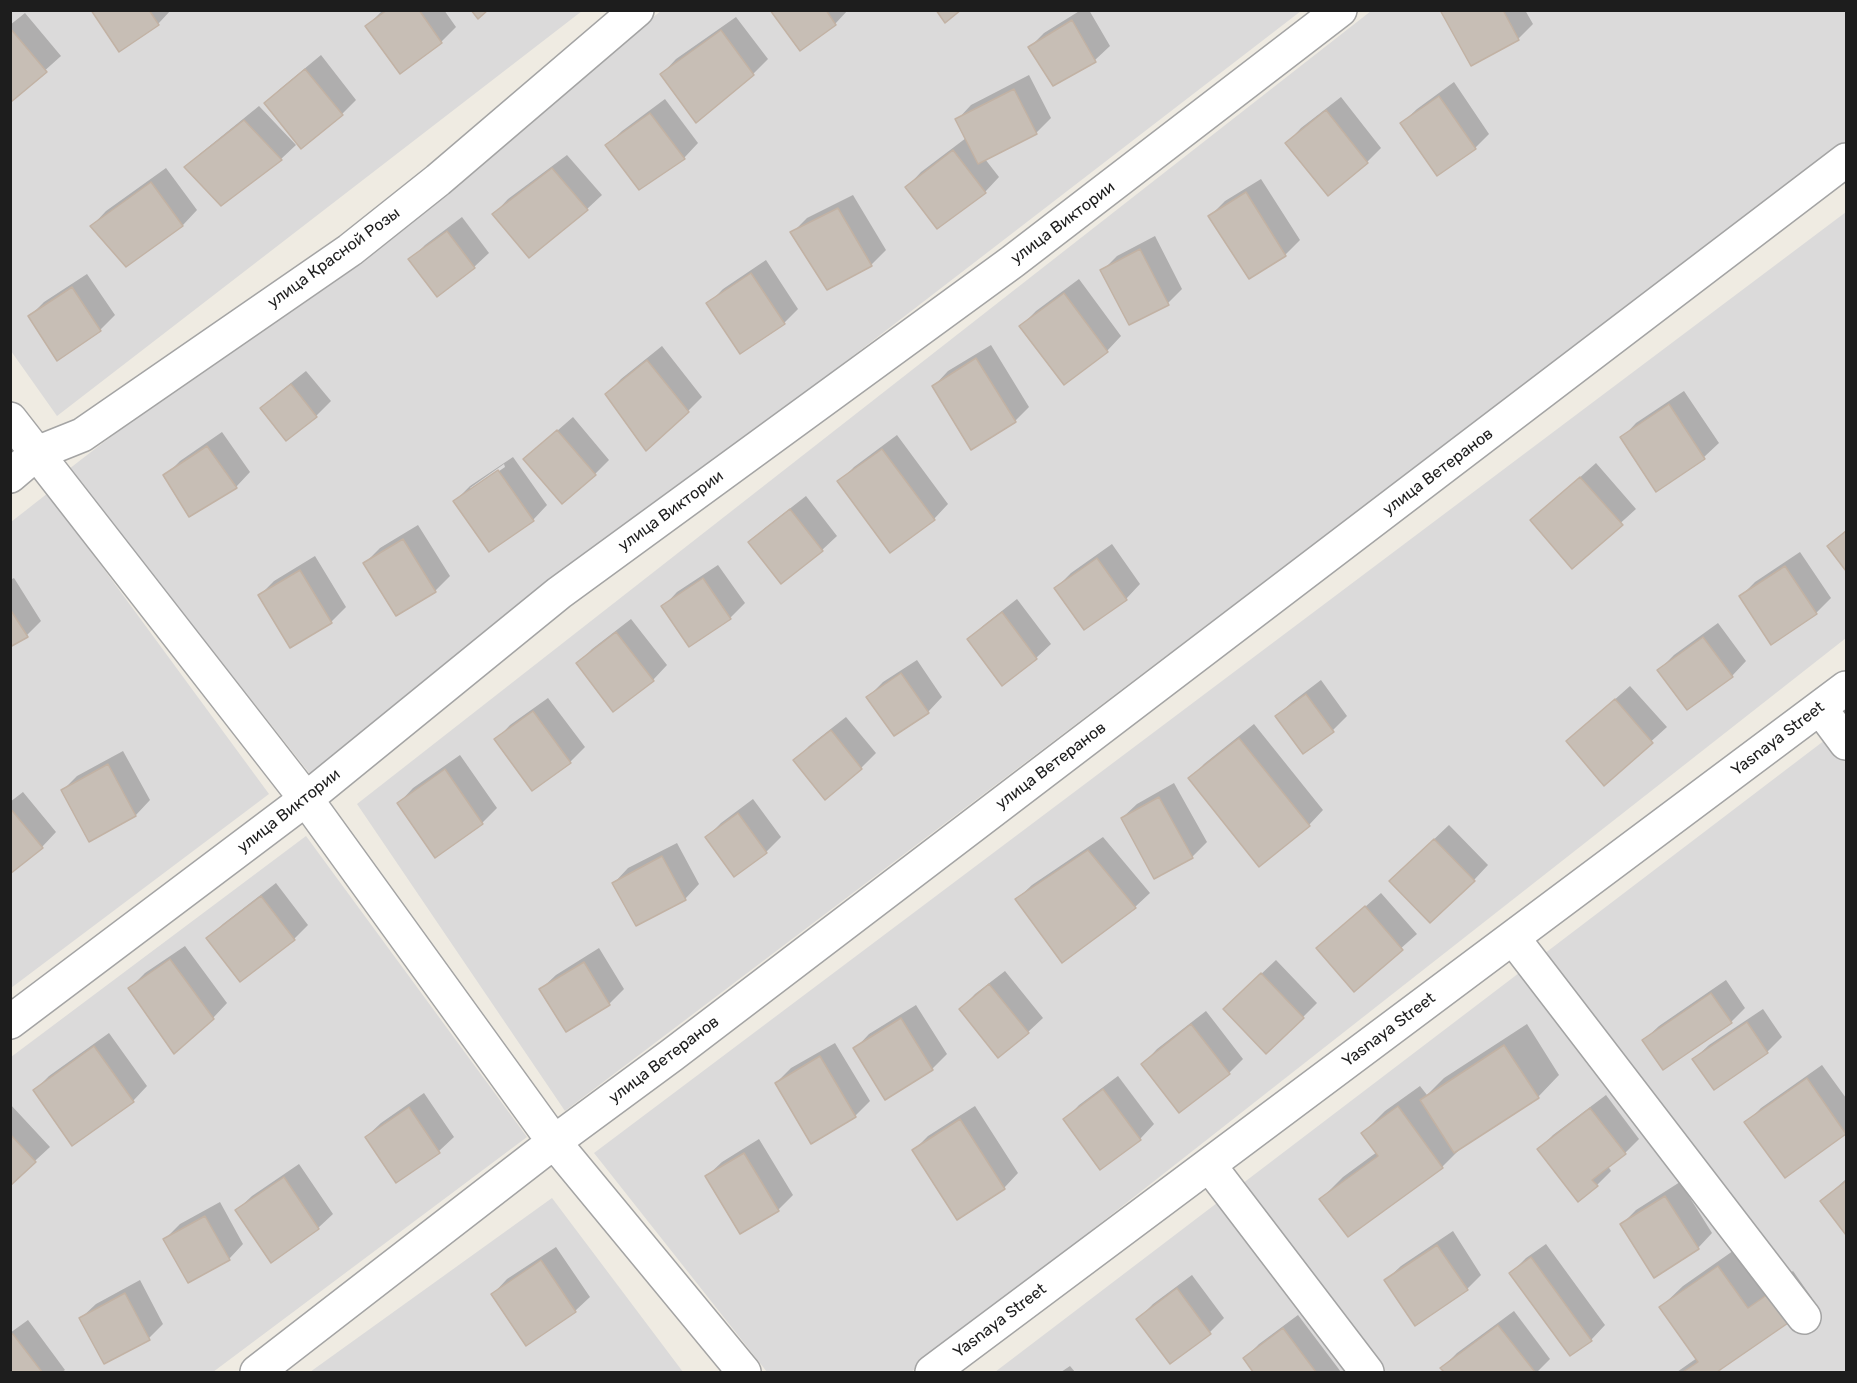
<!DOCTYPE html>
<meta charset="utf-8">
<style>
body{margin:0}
#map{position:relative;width:1857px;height:1383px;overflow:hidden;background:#efebe2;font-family:Rubik,sans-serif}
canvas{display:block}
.frame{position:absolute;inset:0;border:12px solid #1d1d1d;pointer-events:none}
</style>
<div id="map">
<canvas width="1857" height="1383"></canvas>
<div class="frame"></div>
</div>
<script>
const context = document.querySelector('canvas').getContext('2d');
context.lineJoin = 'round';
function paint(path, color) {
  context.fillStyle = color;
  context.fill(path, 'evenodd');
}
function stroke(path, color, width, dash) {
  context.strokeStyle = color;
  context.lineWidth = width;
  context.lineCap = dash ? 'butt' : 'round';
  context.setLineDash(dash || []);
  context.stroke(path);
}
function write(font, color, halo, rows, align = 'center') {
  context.font = font + ' Rubik,sans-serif';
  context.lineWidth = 6;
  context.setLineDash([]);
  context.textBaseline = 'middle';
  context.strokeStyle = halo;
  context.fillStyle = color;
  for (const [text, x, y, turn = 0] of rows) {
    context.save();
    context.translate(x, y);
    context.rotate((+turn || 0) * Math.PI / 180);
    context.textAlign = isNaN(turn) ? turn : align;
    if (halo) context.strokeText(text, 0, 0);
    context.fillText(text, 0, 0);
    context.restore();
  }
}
paint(new Path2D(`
 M10 11H582L57 416 11 351Z
 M661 11H1301L310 774 69 469Z
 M1371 11H1846V141L565 1111 357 804Z
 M1846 212V638L911 1372H767L594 1153Z
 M48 493 269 794 11 988V522Z
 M1846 724V1372H995Z
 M306 836 527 1137 213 1372H11V1057Z
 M552 1198 683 1372H310Z`), '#dbdada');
paint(new Path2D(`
 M93 10H171L158 24Z
 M383 10H444L456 27 441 42 400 72 367 26Z
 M772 10H848L835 24Z
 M1081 10H1089L1110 46 1095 60 1054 84 1030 47 1044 33Z
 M1442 10H1525L1533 24 1518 39Z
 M25 13 61 56 12 100 10 25Z
 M736 17 768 59 753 74H662L676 59Z
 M321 55 356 100 342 114 266 103 280 89Z
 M1029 75 1051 118 1036 133 985 159 999 177 985 192 907 187 921 172 966 138 957 120 971 105Z
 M1454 82 1489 134 1475 148 1402 123 1417 109Z
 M1341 97 1381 148 1367 162 1287 143 1301 128Z
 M665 99 698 143 684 158 607 145 622 131Z
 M259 106 296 145 281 159 186 167 201 153Z
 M567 155 602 195 587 209 529 256 494 214 508 199Z
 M166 168 197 210 183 225 126 265 92 226 106 211Z
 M1261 179 1300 240 1285 255 1250 277 1210 216 1225 201Z
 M853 195 886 250 871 265 792 233 807 218Z
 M462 217 489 253 474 267 410 260 425 245Z
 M1155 236 1182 289 1168 303 1102 271 1117 256Z
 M766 260 798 309 784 323 708 304 723 289Z
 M87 274 115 315 100 330 58 358 30 316 44 302Z
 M1079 279 1121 336 1107 351 1021 326 1036 311Z
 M991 345 1029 407 1015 421 934 386 948 371Z
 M662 346 702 397 688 411 607 394 621 379Z
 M306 371 331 401 316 416 287 439 262 408 277 394Z
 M1684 391 1719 443 1704 457 1656 490 1622 438 1636 423Z
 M573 417 609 460 595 474 525 459Z
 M222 432 250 472 236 487 165 476 180 461Z
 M897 435 948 504 934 519 839 482 854 467Z
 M513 457 547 505 533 520 455 501 470 486ZM504 464 505 467 470 491V488Z
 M1596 463 1636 509 1573 566 1532 520Z
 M806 496 837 536 822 550 781 582 750 542 765 528Z
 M418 525 450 576 435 591 365 563 380 548Z
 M1846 530V569L1829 546Z
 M1112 544 1140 584 1126 599 1056 588 1071 573Z
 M1800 552 1831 598 1816 613 1772 643 1741 596 1755 582Z
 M315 556 346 607 331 622 290 646 260 595 274 581Z
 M718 565 745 603 730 618 663 607 677 592Z
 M14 578 41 621 27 635 10 646V580Z
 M1017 599 1051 644 1036 658 969 639 984 625Z
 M631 619 667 665 653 680 578 663 592 649Z
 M1718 623 1746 661 1732 676 1659 670 1674 655Z
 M917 660 942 697 928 712 868 697 883 682Z
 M1321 680 1347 716 1333 730 1277 716 1292 702Z
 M1630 686 1667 727 1604 784 1568 741Z
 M548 698 585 747 570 762 533 789 496 740 510 725Z
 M846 717 876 753 861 768 825 797 795 761 809 746Z
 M1254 724 1323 810 1309 825 1190 779 1204 764Z
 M123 751 150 800 136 815 90 840 63 790 77 776Z
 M460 755 497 808 482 823 435 856 399 803 413 788Z
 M1174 783 1207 842 1192 857 1122 818 1137 804Z
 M23 792 56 832 42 847 10 872V802Z
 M753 799 781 837 766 852 734 875 706 838 721 823Z
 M1449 825 1488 865 1474 880 1406 866Z
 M1103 837 1150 893 1135 907 1017 899 1032 885Z
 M677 843 699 884 685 899 614 883 628 868Z
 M276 883 308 925 294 939H208L223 924Z
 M1381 893 1417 934 1354 990 1318 948Z
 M185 946 227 1003 213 1018 130 988 145 973Z
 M599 948 624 989 609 1004 541 989 556 975Z
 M1276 960 1317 1003 1303 1017 1240 994Z
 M1005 971 1043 1018 1028 1032 961 1009 975 994Z
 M1726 980 1745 1008 1731 1022 1644 1040 1659 1026Z
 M916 1005 947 1054 933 1068 886 1098 855 1049 869 1034Z
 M1763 1009 1782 1037 1767 1052 1714 1088 1694 1059 1709 1045Z
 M1206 1011 1243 1059 1229 1073 1143 1064 1157 1049Z
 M1527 1024 1559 1075 1538 1097 1464 1145 1442 1167 1348 1235 1321 1199 1343 1177 1377 1152 1363 1133 1385 1111 1420 1086 1427 1095 1444 1078Z
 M109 1033 147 1086 133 1101 35 1090 49 1076Z
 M835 1043 870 1101 855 1116 776 1083 791 1068Z
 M1822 1065 1846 1098V1132L1785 1176 1746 1123 1761 1108Z
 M1118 1076 1154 1124 1140 1139 1065 1120 1079 1105Z
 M424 1093 454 1137 439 1151 396 1181 366 1137 381 1123Z
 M1606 1095 1639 1139 1625 1153 1608 1166 1611 1171 1597 1185 1539 1149 1553 1135Z
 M10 1104 50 1147 10 1184Z
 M975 1106 1018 1173 1004 1188 914 1150 928 1136Z
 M759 1139 793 1195 778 1210 741 1232 707 1176 722 1162Z
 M299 1164 333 1214 318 1228 237 1210 252 1196Z
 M1846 1179V1232L1822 1201Z
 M1680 1182 1712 1233 1698 1248 1622 1224 1636 1210Z
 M220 1202 243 1244 229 1259 165 1239 180 1224Z
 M1453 1231 1481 1275 1467 1289 1386 1280 1401 1266Z
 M1546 1244 1605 1325 1591 1340 1511 1273 1526 1258Z
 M1740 1246 1770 1288 1793 1271 1812 1298 1791 1320 1715 1372H1677L1697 1358 1661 1307 1683 1286Z
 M556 1247 590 1297 575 1311 493 1294 507 1279Z
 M1192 1275 1224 1318 1210 1332 1138 1319 1153 1304Z
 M140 1280 163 1324 149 1338 81 1318 96 1304Z
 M1514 1311 1550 1359 1537 1372H1446L1442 1368 1457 1353Z
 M1298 1315 1341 1372H1255L1245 1358 1259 1344Z
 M28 1320 65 1370 62 1372H10V1333Z
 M1070 1366 1075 1372H1061Z`), '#0003');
const building = new Path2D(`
 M91 10H149L159 25 119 52Z
 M387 10H419L442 43 400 74 365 26Z
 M471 10H488L478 19Z
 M770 10H826L836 25 800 51Z
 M936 10H961L945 23Z
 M1440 10H1503L1519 40 1471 66Z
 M1072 20 1096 62 1053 86 1028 47Z
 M10 28 47 72 11 102 10 101Z
 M721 30 754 75 696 123 660 74Z
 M305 69 343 115 301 149 264 103Z
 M1014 89 1037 134 978 164 955 119Z
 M1439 96 1476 149 1437 176 1400 123Z
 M1326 110 1368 163 1328 196 1285 143Z
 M650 113 685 159 639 190 605 145Z
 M244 120 282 160 221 206 184 167Z
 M953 150 986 193 937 229 905 187Z
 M552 168 588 210 529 258 492 214Z
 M151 182 183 226 126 267 90 226Z
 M1246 192 1286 256 1249 279 1208 216Z
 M838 208 872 266 827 290 790 232Z
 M447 231 475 268 437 297 408 259Z
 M1140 249 1169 305 1129 325 1100 270Z
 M751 273 785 324 740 354 706 303Z
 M72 287 101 331 57 361 28 316Z
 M1064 293 1108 352 1064 385 1019 326Z
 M976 358 1016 422 971 450 932 386Z
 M647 360 689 412 646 451 605 394Z
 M291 384 317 417 286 441 260 408Z
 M1669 404 1705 459 1656 492 1620 437Z
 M557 430 596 475 562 504 523 459Z
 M207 446 237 488 189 517 163 475Z
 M882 449 935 520 890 553 837 481Z
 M498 470 534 521 489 552 453 501Z
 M1580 477 1623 525 1572 569 1530 520Z
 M790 509 823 551 781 584 748 542Z
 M1846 531V571L1827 546Z
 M403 539 436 592 396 616 363 563Z
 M1097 558 1127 600 1084 630 1054 588Z
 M1785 566 1817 614 1771 645 1739 596Z
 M300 570 332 623 290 648 258 595Z
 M703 578 731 619 689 647 661 606Z
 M10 609 28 637 10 647Z
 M1002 612 1037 659 1002 686 967 639Z
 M616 632 654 681 613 712 576 663Z
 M1703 637 1733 677 1687 710 1657 670Z
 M901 673 929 713 894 736 866 697Z
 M1306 694 1334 732 1303 754 1275 716Z
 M1615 699 1653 743 1604 786 1566 741Z
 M533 711 571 763 532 791 494 739Z
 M831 730 862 769 825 800 793 760Z
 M1239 738 1310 826 1259 867 1188 778Z
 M108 764 136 816 89 842 61 790Z
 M445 769 483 824 435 858 397 803Z
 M1159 797 1193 858 1154 879 1121 818Z
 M10 808 43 848 10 874Z
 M738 813 767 853 734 877 705 837Z
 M1434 839 1475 881 1430 923 1389 881Z
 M1088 850 1136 908 1062 963 1015 899Z
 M662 856 686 900 636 926 612 883Z
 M261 896 295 940 240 982 206 938Z
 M1365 906 1403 950 1354 992 1316 948Z
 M170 959 214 1019 174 1054 128 988Z
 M584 962 610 1005 566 1032 539 989Z
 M1261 973 1304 1018 1266 1054 1223 1009Z
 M989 984 1029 1033 998 1058 959 1009Z
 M1711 993 1732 1023 1663 1070 1642 1040Z
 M901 1018 933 1070 885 1100 853 1048Z
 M1747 1022 1768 1053 1714 1090 1692 1059Z
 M1191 1024 1230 1074 1179 1113 1141 1064Z
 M1504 1045 1539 1098 1454 1153 1420 1100Z
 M94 1046 134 1102 72 1146 33 1090Z
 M820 1056 856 1117 811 1144 775 1083Z
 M1807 1078 1846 1134 1785 1178 1744 1122Z
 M1103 1089 1141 1140 1100 1170 1063 1119Z
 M1398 1106 1443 1168 1348 1237 1319 1199 1378 1156 1361 1133Z
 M409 1107 440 1153 396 1183 365 1137Z
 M1590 1108 1626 1154 1592 1180 1598 1186 1578 1202 1537 1149Z
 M960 1119 1005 1189 957 1220 912 1150Z
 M10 1134 36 1162 10 1186Z
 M744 1153 779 1211 740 1234 705 1176Z
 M284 1177 319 1229 271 1263 235 1210Z
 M1846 1181V1235L1820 1201Z
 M1665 1196 1699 1249 1654 1278 1620 1224Z
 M205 1216 230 1260 188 1283 163 1239Z
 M1437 1245 1468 1290 1415 1326 1384 1280Z
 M1531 1257 1592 1341 1570 1356 1509 1273Z
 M541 1260 576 1312 526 1346 491 1294Z
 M1718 1266 1748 1308 1771 1292 1791 1321 1717 1372H1683L1698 1362 1659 1307Z
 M1177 1288 1211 1334 1170 1364 1136 1319Z
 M125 1293 150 1340 104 1364 79 1318Z
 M1498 1325 1535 1372H1444L1440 1368Z
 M1283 1328 1316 1372H1253L1243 1358Z
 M13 1334 42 1372H10V1335Z`);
paint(building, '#c7beb5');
stroke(building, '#c2b2a4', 1.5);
const street = new Path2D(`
 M10 419 306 799 554 1142 744 1372
 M10 476 37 453 82 435 350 250 438 180 637 10
 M1820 708 1846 743
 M1513 938 1804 1317
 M10 1022 306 799 559 593 1012 262 1340 10
 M1209 1165 1367 1372
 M257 1372 554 1142 672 1055 1846 160
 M932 1372 1846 688`);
stroke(street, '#a4a4a4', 36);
stroke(street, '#fff', 33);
write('16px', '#1d1d1d', '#fff', [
 ["улица Виктории",1063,223,-37],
 ["улица Красной Розы",334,258,-36],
 ["улица Ветеранов",1438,472,-37],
 ["улица Виктории",671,511,-36],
 ["Yasnaya Street",1778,739,-37],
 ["улица Ветеранов",1051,766,-37],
 ["улица Виктории",289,811,-38],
 ["Yasnaya Street",1389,1030,-37],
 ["улица Ветеранов",664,1060,-37],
 ["Yasnaya Street",1000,1321,-37]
]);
</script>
